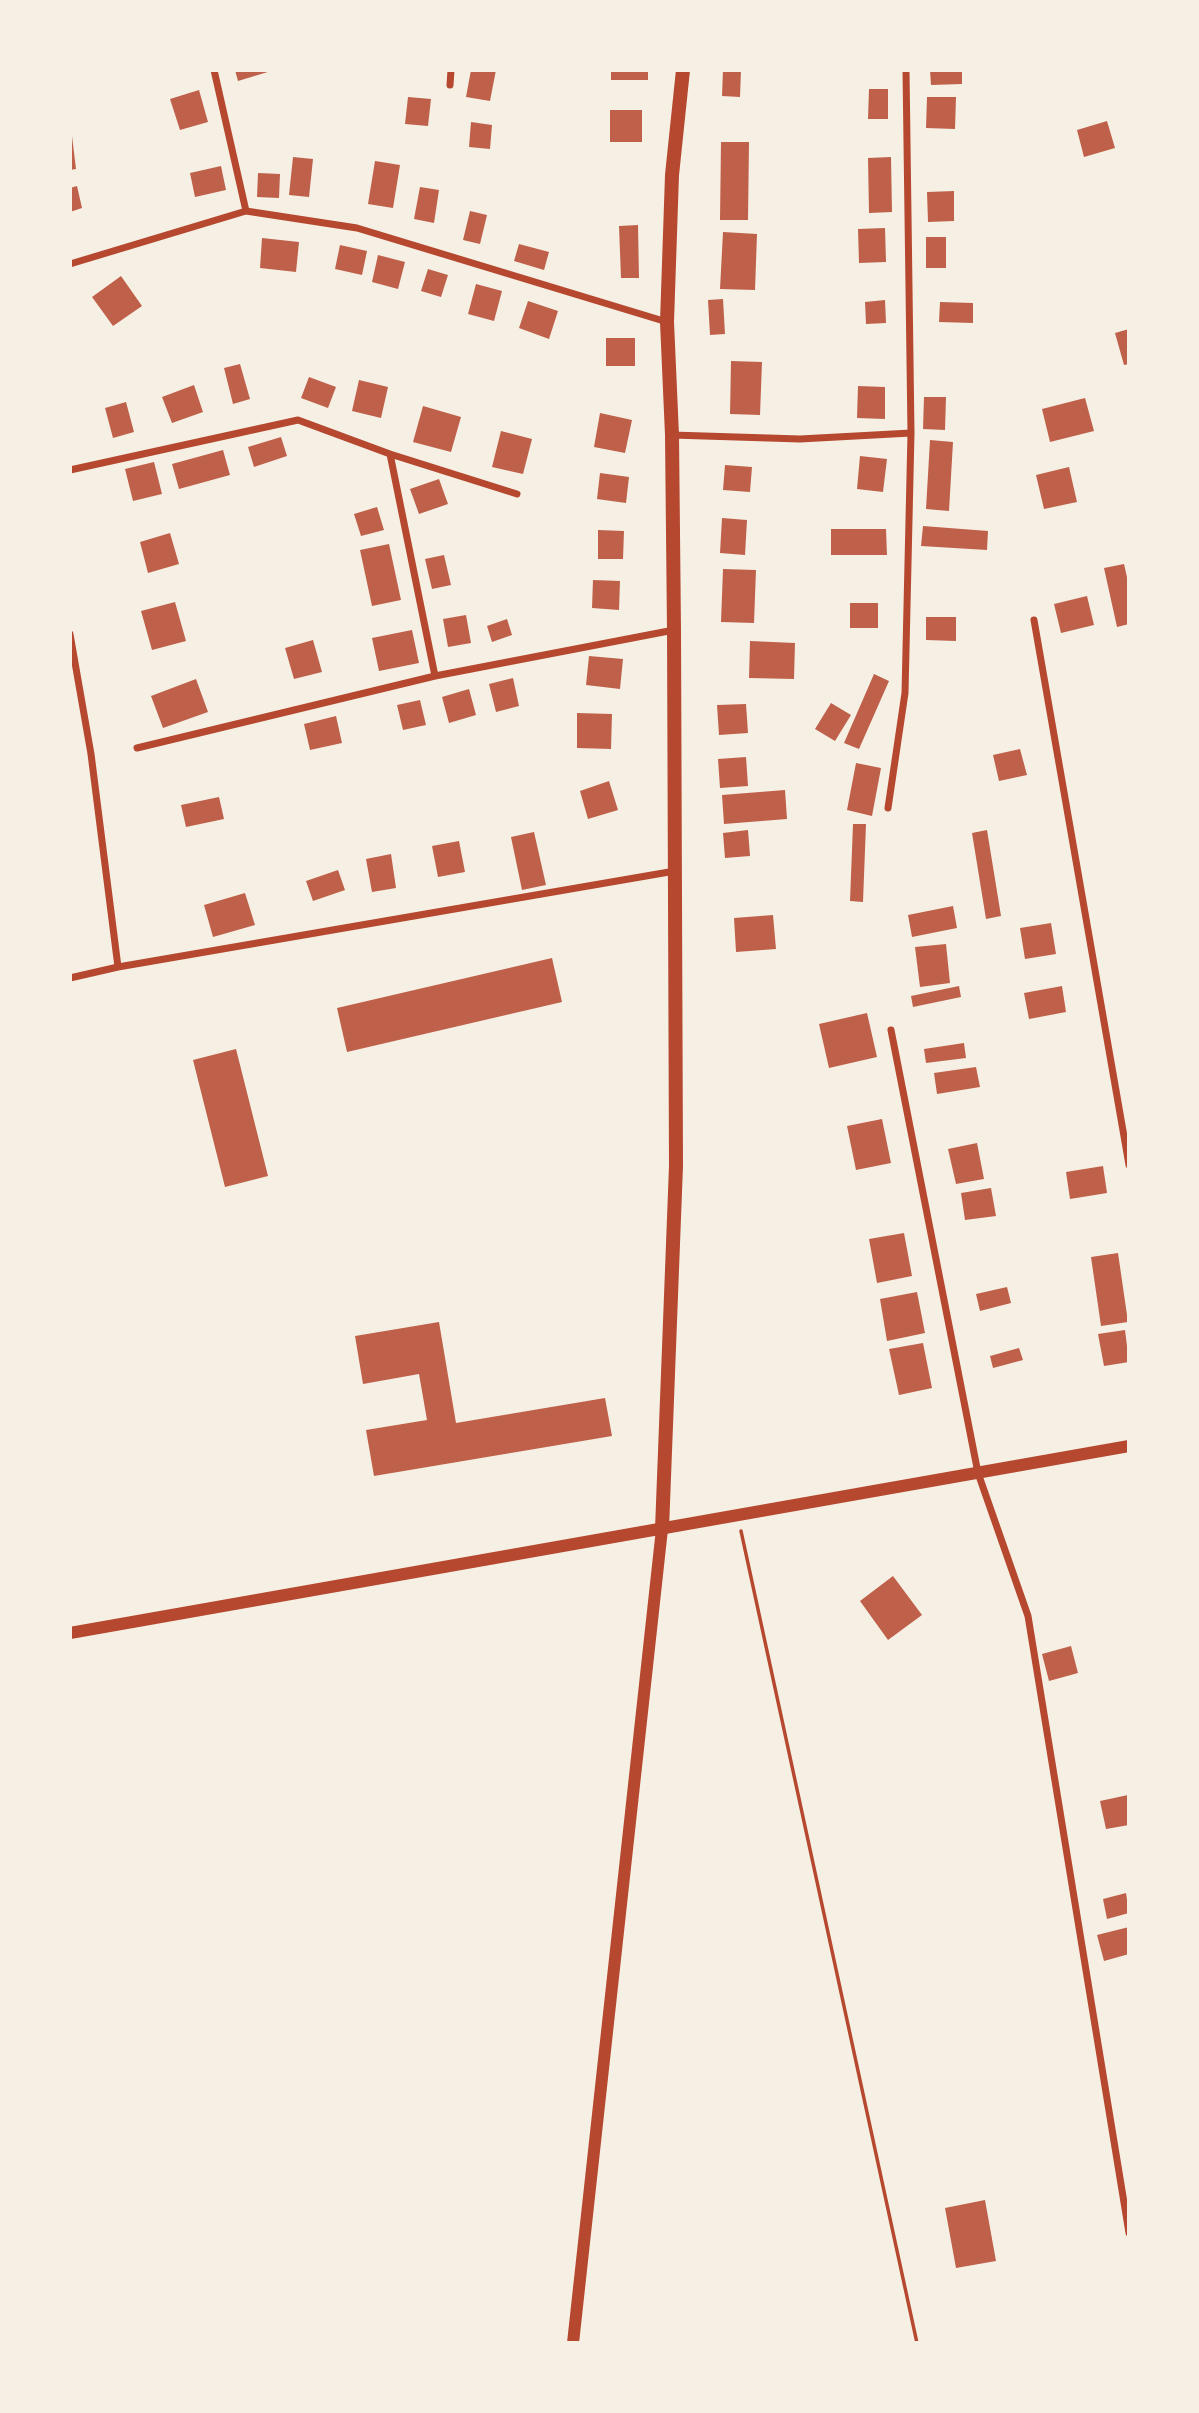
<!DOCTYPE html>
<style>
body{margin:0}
#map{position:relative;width:1199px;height:2413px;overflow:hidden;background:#f6efe4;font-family:Overpass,sans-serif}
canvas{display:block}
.frame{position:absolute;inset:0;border:72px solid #f6efe4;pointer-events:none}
</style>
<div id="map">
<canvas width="1199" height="2413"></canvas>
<div class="frame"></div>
</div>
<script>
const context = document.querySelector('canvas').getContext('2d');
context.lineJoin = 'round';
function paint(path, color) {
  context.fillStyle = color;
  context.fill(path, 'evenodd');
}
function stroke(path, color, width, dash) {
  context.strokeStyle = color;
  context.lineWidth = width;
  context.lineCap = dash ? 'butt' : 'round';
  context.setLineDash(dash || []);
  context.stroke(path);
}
paint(new Path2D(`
 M235 70H271V71L238 81Z
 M471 70H496L490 101 466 97Z
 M611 70H648V80H611Z
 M723 70H741L740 97 722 96Z
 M930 70H962V84L931 85Z
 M869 89H888V119H868Z
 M199 90 208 122 180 130 170 99Z
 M408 97 431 99 428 126 405 124Z
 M927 97H956L955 129 926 128Z
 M610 110H642V142H610Z
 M1107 121 1115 148 1084 157 1077 130Z
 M471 122 492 125 490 149 469 147Z
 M72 136 76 169 70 170V137Z
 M721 142H749L748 220H720Z
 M293 157 313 159 309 197 289 195Z
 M891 157 892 212 869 213 868 158Z
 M375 161 400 165 393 208 368 204Z
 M221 166 226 190 195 197 190 173Z
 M258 173 280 174 279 198 257 197Z
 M77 186 82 208 70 212V188Z
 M420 187 439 190 434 223 414 219Z
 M954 191V221L928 222 927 192Z
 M470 211 487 215 480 244 463 240Z
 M638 225 639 278H621L619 226Z
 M885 228 886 262 859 263 858 229Z
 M723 232 757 234 755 290 720 289Z
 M926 237H946V268H926Z
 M262 238 299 242 296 272 260 268Z
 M519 244 549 252 544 270 514 261Z
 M340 245 367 251 362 275 335 269Z
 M378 255 405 262 398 289 372 282Z
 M428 269 448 275 441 297 421 291Z
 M121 276 142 306 113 326 92 297Z
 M476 284 502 291 494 321 468 314Z
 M723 299 725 334 710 335 708 300Z
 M885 300 886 323 866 324 865 302Z
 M528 301 558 311 549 339 519 328Z
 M940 302 973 303V323L939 322Z
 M1129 329V364L1124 365 1115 333Z
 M606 338H635V366H606Z
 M731 361 762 362 760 415 730 414Z
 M240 364 250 399 233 404 224 368Z
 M309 377 336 387 328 408 301 398Z
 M359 380 388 387 381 418 352 411Z
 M194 385 203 412 172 423 162 397Z
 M858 386 885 387V419L857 418Z
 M924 397H946L945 430 923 429Z
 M1085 398 1094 431 1050 442 1042 409Z
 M126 402 134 432 113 438 105 408Z
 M423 406 461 417 451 452 413 442Z
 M600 413 632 420 625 453 594 447Z
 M501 431 532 439 523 474 492 467Z
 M281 437 287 456 254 467 248 447Z
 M930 440 953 442 949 511 926 509Z
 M223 450 230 475 179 489 172 464Z
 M860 456 887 459 883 492 857 489Z
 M154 462 162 494 133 501 125 469Z
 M725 465 752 467 750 492 723 490Z
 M1069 467 1077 502 1044 509 1036 475Z
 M600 473 629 477 626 503 597 499Z
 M439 479 448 504 419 514 410 489Z
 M377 507 384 530 361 536 354 514Z
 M722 518 747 520 745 555 720 553Z
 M923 526 988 531 987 550 921 546Z
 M831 529H886L887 555H831Z
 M598 530 624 531 623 559H598Z
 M170 533 179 564 148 573 140 542Z
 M389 544 401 600 372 606 360 550Z
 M444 555 451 585 432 589 425 559Z
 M1124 564 1129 586V624L1117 627 1104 568Z
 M723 569 756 570 754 623 721 622Z
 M593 580 620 581 619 610 592 608Z
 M1087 596 1094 625 1061 633 1054 604Z
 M175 602 186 641 152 650 141 611Z
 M850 603H878V628H850Z
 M466 615 471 643 448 647 443 619Z
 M926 617H956V641L926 640Z
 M507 619 512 635 492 642 487 626Z
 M412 630 419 663 379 671 372 638Z
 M313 640 322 672 294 679 285 648Z
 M750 641 795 643 794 679 749 678Z
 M589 656 623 659 620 689 586 685Z
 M874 674 889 681 859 749 844 743Z
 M513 678 519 706 496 712 489 684Z
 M196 679 208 712 163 728 151 696Z
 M469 689 476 715 449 723 442 697Z
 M420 700 426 725 403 730 397 705Z
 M831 703 851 715 835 741 815 729Z
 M746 704 748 733 719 735 717 705Z
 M577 713 612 714 611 749 577 748Z
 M336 716 342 743 310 750 304 724Z
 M1020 749 1027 775 999 781 993 755Z
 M746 757 748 786 720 788 718 759Z
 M856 763 881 768 872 816 847 810Z
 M609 781 618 810 588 819 580 791Z
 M785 790 787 819 724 824 722 795Z
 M219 797 224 819 186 827 181 805Z
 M853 824H866L863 902 850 901Z
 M748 830 750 856 725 858 723 833Z
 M987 830 1001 916 986 919 972 833Z
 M534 832 546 885 522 890 511 837Z
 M459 841 465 872 438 877 432 846Z
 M391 854 396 888 372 892 366 859Z
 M338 870 345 890 313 901 306 881Z
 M245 893 255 925 213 937 204 905Z
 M953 906 957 928 912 937 908 915Z
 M773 915 776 949 736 952 734 918Z
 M1051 923 1056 954 1025 959 1020 928Z
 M946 944 950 983 920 987 915 947Z
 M552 958 562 1002 347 1052 337 1008Z
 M959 986 961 997 913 1007 911 996Z
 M1062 986 1066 1012 1029 1019 1024 993Z
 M867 1013 877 1057 829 1068 819 1024Z
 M964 1043 966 1058 926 1063 924 1049Z
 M236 1049 268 1176 225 1187 193 1060Z
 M976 1067 980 1087 937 1094 934 1073Z
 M882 1119 891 1163 856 1170 847 1126Z
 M977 1143 984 1179 956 1184 948 1149Z
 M1103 1166 1107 1193 1070 1199 1066 1172Z
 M991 1188 996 1216 965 1220 961 1193Z
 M904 1233 912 1276 877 1283 869 1239Z
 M1118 1253 1128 1322 1101 1326 1091 1257Z
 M1007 1287 1011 1303 980 1311 976 1294Z
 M917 1292 925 1333 887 1341 880 1299Z
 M439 1322 456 1423 605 1398 612 1436 374 1476 366 1430 427 1420 419 1374 363 1384 355 1336Z
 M1125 1330 1129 1362 1104 1366 1098 1334Z
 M923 1343 932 1388 899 1395 889 1349Z
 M1019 1348 1023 1360 993 1368 990 1356Z
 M893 1576 922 1615 888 1640 860 1601Z
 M1071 1646 1078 1673 1049 1681 1042 1654Z
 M1128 1795 1129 1825 1106 1829 1100 1801Z
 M1126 1893 1129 1913 1107 1919 1103 1899Z
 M1129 1927V1954L1104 1961 1097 1935Z
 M985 2200 996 2261 956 2268 945 2208Z`), '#bf614a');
stroke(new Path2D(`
 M741 1531 917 2343`), '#b5482f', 3.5);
stroke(new Path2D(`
 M214 70 246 211
 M450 85 451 70
 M70 264 246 211 357 228 667 322
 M672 435 800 439 911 433
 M390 454 435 676
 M70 470 298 420 390 454 517 494
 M1034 620 1129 1165
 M70 634 91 754 118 967
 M137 748 435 676 674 630
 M888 808 905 693 911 433 906 70
 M70 978 118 967 675 871
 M891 1030 978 1473 1028 1616 1129 2233`), '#b5482f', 7);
stroke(new Path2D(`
 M70 1633 1129 1446
 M573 2343 662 1529`), '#b5482f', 12);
stroke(new Path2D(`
 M662 1529 676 1166 674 630 672 435 667 322 672 175 683 70`), '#b5482f', 14);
</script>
